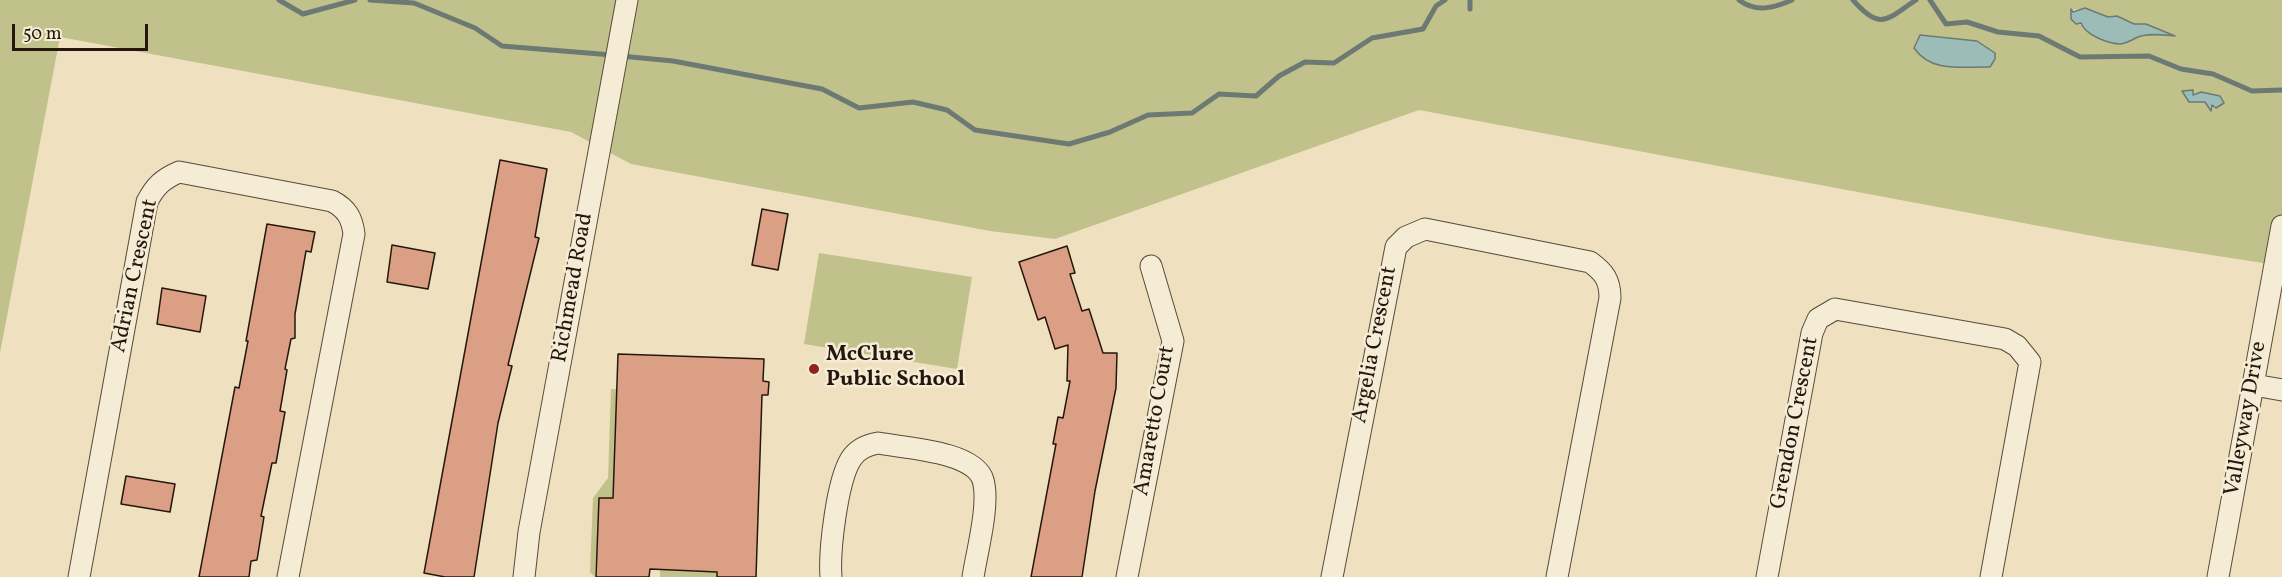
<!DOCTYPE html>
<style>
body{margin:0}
#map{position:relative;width:2282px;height:577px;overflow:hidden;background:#efe1bf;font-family:Vollkorn,serif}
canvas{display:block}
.scale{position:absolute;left:12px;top:24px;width:136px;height:27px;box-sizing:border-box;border:3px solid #26170e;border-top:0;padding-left:8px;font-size:18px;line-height:21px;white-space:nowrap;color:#26170e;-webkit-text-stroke:4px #f5ecd5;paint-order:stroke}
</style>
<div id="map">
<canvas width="2282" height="577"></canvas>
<div class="scale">50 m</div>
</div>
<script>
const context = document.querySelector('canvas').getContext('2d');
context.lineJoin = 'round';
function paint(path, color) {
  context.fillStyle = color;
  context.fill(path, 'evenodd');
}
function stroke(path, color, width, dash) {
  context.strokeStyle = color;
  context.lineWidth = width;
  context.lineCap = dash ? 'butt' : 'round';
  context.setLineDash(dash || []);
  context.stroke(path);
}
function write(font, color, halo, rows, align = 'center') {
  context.font = font + ' Vollkorn,serif';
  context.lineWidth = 5;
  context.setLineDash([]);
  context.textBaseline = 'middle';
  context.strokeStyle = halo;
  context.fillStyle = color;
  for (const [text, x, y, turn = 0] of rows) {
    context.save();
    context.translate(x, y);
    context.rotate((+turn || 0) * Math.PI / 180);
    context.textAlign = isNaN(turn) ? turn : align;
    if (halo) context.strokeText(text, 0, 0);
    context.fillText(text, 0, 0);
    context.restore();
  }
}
paint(new Path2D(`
 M0 0H2282V266L2109 239 1419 110 1055 239 990 231 631 164 571 132 60 37 0 353ZM2079 9 2108 17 2117 16 2134 24H2146L2170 36 2157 34 2138 37 2123 44 2113 43 2071 19V10ZM1920 35 1977 41 1990 67C1965 66 1931 73 1914 48ZM2185 93 2211 94 2223 103 2216 108 2212 105 2211 107 2205 102 2186 98Z
 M819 253 972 277 957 369 804 344Z
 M611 389H617L613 498H599L595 577 590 572 593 498 608 478Z
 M660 570 717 572V577H660Z`), '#c1c18c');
const water = new Path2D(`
 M2085 8 2108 17 2117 16 2134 24H2146L2175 36C2163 35 2149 33 2138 37 2131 40 2128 43 2121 44 2109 44 2085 35 2081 23L2076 24 2071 19V9L2073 12Z
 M1920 35 1977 41 1995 53V59L1990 67C1964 66 1932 74 1914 48Z
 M2193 90V95L2201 92 2220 96 2224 103 2216 108 2212 105 2211 111 2205 102H2189L2182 91Z`);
paint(water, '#9cbcb8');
stroke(water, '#6d7a74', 1.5);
stroke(new Path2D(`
 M279 0 303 14 355 0
 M370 0 414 3 475 28 502 46 612 55
 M1739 0C1756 13 1774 8 1792 0
 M1853 0C1881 32 1887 19 1916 0
 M1930 0 1946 24 1967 22 1998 32 2039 36 2080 57 2149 56 2181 69 2213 74 2252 91 2282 90
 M1470 9V0
 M621 56 673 61 822 89 859 108 913 102 947 110 975 130 1069 144 1110 132 1148 115 1192 113 1219 94 1256 96 1279 76 1305 62 1334 63 1372 38 1423 29 1436 6 1445 0`), '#6d7a74', 5);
const building = new Path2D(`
 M500 160 547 169 535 237 539 238 508 365 512 366 498 423 474 577H445L424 573Z
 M762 209 788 214 778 270 752 265Z
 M267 224 315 232 311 252 306 251 295 314V338L291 339 285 369 287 370 280 411 285 412 276 463H272L261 516 264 517 257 560 251 561 249 577H199L235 387 239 388 248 341H246Z
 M392 245 435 253 428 289 387 282Z
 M1067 246 1075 273 1070 274 1082 311 1089 309 1103 353H1117L1116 388 1095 491 1082 577H1031L1056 444H1053L1058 417 1063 418 1070 381H1067L1068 345 1055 349 1045 317 1038 320 1019 262Z
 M162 288 206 296 200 332 157 324Z
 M618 354 764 359 763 381 769 382 768 395H762L756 577H717V572L650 569 649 577H596L599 498H613Z
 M126 476 175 484 170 512 121 504Z`);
paint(building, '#da9f84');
stroke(building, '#26170e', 1.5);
const minor = new Path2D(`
 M2254 385 2282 390
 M79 577 147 202C155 186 163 179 179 172L332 201C347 209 352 218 354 234L288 577
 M524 577 529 532 627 0
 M831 577C829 551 837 481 851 459 857 449 867 445 878 443 904 448 974 451 983 480 990 504 977 551 973 577
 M1127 577 1173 341 1151 266
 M1332 577 1396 247 1406 237 1425 229 1590 262C1604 272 1610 280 1610 298L1557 577
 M1767 577 1812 333 1818 319 1835 309 2005 339 2017 346 2030 362 1991 577
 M2218 577 2282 226`);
stroke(minor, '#584a3a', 23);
stroke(minor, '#f5ecd5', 21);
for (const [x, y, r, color] of [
 [814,369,6,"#8f2418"]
]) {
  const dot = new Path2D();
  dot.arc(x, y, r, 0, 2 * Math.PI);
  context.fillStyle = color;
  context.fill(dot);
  stroke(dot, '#f5ecd5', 2);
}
write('22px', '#26170e', '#f5ecd5', [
 ["Adrian Crescent",136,276,-78],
 ["Richmead Road",574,288,-80],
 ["Argelia Crescent",1376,345,-79],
 ["Valleyway Drive",2247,419,-80],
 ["Amaretto Court",1156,421,-80],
 ["Grendon Crescent",1796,423,-79]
]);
write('bold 22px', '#26170e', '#f5ecd5', [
 ["McClure",826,356],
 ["Public School",826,381]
], 'left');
</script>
